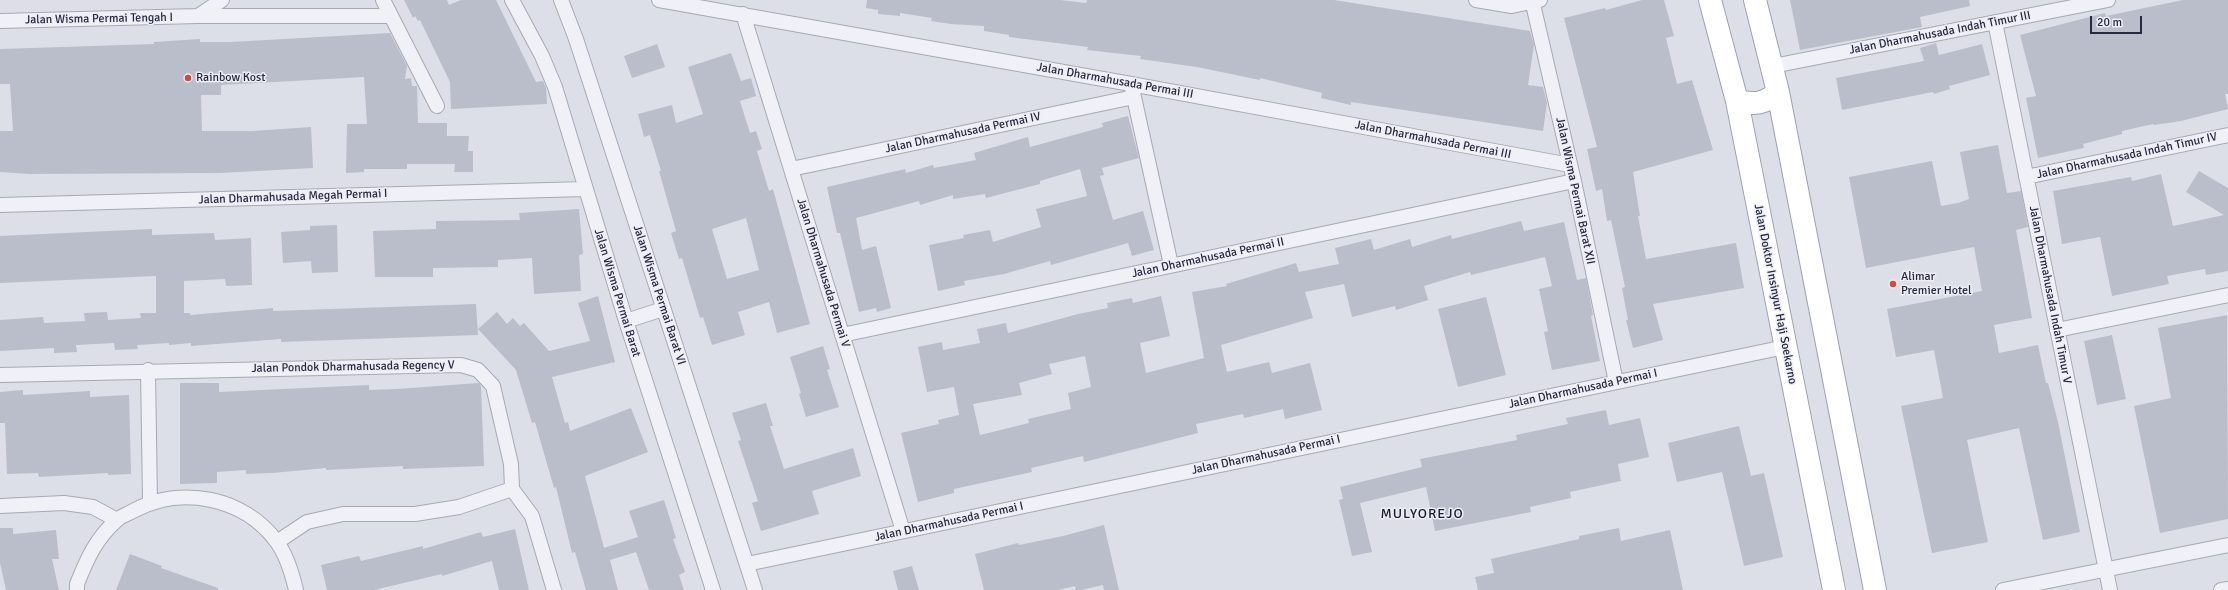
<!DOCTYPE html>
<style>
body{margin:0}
#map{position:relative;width:2228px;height:590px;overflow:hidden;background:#dddfe8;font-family:Signika,sans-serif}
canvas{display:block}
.scale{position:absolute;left:2090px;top:16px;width:52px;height:18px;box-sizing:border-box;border:2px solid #26293f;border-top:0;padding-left:5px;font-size:12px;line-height:14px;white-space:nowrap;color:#26293f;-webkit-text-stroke:3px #edeef5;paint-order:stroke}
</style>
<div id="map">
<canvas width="2228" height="590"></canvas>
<div class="scale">20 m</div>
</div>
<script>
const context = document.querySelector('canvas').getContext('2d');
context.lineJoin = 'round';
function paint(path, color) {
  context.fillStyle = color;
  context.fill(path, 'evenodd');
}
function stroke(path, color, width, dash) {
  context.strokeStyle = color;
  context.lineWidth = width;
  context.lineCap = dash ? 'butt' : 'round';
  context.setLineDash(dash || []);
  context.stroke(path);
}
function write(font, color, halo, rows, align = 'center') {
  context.font = font + ' Signika,sans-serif';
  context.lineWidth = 3;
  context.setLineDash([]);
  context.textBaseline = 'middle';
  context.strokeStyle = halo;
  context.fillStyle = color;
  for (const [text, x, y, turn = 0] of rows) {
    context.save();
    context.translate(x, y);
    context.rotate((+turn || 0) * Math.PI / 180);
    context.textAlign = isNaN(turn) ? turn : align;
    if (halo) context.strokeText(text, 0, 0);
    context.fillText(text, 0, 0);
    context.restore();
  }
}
paint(new Path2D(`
 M404 0H447L449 5 461 0H496L536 82 543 81 546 88 547 104 451 109 450 82 420 20 418 21 415 16 413 18Z
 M867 0H1060L1086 3 1087 0H1334L1530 31 1534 45 1528 85 1543 87 1547 103 1543 131 1351 102V105L1321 98 1322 93 1260 78V80L1197 67 1140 59 1141 56 1087 50 1088 47 1009 37V35L984 31V26L951 24 931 21 932 18 900 13V16L878 14V10L866 8Z
 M1642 0H1664L1674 36 1666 38 1677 84 1692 80 1713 150 1633 172 1640 216H1638L1646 259 1736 243 1744 288 1653 304 1663 340 1633 348 1626 320H1628L1622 288 1625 287 1611 220 1607 221 1602 189 1596 191 1587 149 1597 147 1564 18 1605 8 1606 10Z
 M1790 0H1969L1970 6 1920 17 1922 27 1800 50Z
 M2183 0H2228V94H2225L2228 109 2181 121 2154 125 2153 124 2122 131V134L2083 144 2084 148 2038 158 2026 98 2036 96 2020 35 2105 13 2106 16Z
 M390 33 407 66 405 79 411 78 412 86H417L418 123H447V136H469L468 151H473V172H454L455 164H407V169H364V172L346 173 347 124H367L364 77 221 85V95H201L202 131H252L311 127 313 168 220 173 30 174 0 172V131H13L10 84H0V49L154 44V42L200 39V42H231Z
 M1936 43 1939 55 1982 44 1990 75 1949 86 1950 89 1934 94 1933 92 1842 110 1836 78 1924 61 1920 48Z
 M657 44 665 67 632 78 624 56Z
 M731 53 741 81 751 78 756 96 740 101 750 133 756 131 762 149 757 151 769 191 773 189 810 324 777 333 769 302 738 312 745 335 712 345 703 317 700 318 682 258 679 259 671 233 676 231 659 171H661L650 135 644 137 638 114 672 105 676 123 703 114 688 67ZM746 218 759 270 727 279 712 229Z
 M1128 116 1139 158 1102 168 1104 175 1100 176 1113 220 1143 211 1154 250 1132 256 1128 243 1051 265 1050 261 1004 274 964 281 965 285 938 291 929 245 964 238 963 235 990 230 993 242 1041 227 1036 209 1087 196 1080 169 1040 181V184L986 198 985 194 953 199V195L920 205 919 201 856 218 862 250 876 246 891 308 877 312 876 308 859 312 840 233H837L827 187 905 169 906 173 933 165 934 168 976 160 974 153 1028 137 1030 147 1103 127 1102 123Z
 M1998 145 2007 193 2021 191 2028 227 2016 230 2032 318 1994 325 1999 353 2038 345 2046 383H2048L2058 422 2080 532 2043 540 2019 428 1967 440 1988 542 1932 553 1901 406 1943 398 1934 350 1896 357 1887 309 1982 291 1974 247 1866 268 1849 177 1932 161 1941 206 1958 203 1969 199 1960 152Z
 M2199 171 2228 188V271L2206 275 2205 269 2167 276 2169 284 2112 296 2100 237 2062 244 2053 191 2131 177 2132 181 2161 174 2173 226 2224 215 2186 192Z
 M579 209 583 254 579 255 581 291 534 294 532 258 498 260V267L433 268V277H375L373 231 436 229V221L520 220 519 213Z
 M1521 221 1524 231 1564 222 1577 280 1586 278 1593 315 1591 316 1600 361 1552 370 1544 332 1548 331 1539 289 1552 286 1545 257 1471 275 1470 272 1424 286 1428 300 1396 310 1395 306 1352 317 1344 284 1305 292 1313 318 1221 345 1227 372 1269 362 1272 373 1310 363 1322 410 1285 419 1283 409 1244 418 1243 414 1196 424 1198 433 1084 462 1083 456 1031 468 1032 472 954 489V493L918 502 901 433 939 424 938 420 959 415 954 387 927 392 918 347 942 342 943 350 980 343 977 329 1006 323 1008 333 1078 314 1108 308 1107 303 1132 298 1133 303 1161 296 1170 336 1140 343 1146 373 1204 358 1192 292 1227 286 1226 284 1296 263 1299 272 1339 264 1335 248 1371 239 1374 250 1410 239 1412 247 1451 235 1452 239ZM1085 356 1091 387 1068 393 1071 409 1028 419 1029 423 980 435 973 404 1022 395 1019 383 1052 374 1049 364Z
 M337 225 338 272 312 273 311 261 283 263 281 232 310 230V226Z
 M152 229V235L214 233 215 240 251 238 252 285 226 286 225 279 184 281V313H190V315L273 308V311L476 304 478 335 281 342V339L191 346V343L169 345V343L137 345 138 349 115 350 114 343 76 345 77 352 54 353V348L0 351V320L43 317 44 323 85 321 84 313 107 312 108 320 141 318 140 313H156V276L0 283V236Z
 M598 296 615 362 552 377 565 423 568 422 570 431 631 408 648 452 585 476 604 548 638 537 629 511 664 500 676 538 673 539 685 572 679 575 684 590H649L636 552 610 560 618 590H586L575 552 572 553 556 487 554 488 535 422 532 423 516 370 478 329 497 312 507 324 513 318 520 326 524 323 549 351 590 341 578 303Z
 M1486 297 1506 375 1458 387 1438 309Z
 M2227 315 2228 519 2160 533 2134 406 2171 398 2158 328Z
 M2112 335 2126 399 2097 405 2084 341Z
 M823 346 830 369 827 370 839 407 806 417 799 394 801 393 790 357Z
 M180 383H219V392L369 385V390L397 389 479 383 481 386 484 466 403 469V466L326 470V468L272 473 246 474V470L217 472V483L180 484Z
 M23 390V395L90 391V397L129 395 131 474 108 475V473L39 477 38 473 7 474 5 423H0V392Z
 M766 403 773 426H770L784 469 853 448 861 476 812 491 819 514 761 531 752 503 758 501 738 441 741 440 732 413Z
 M1606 410 1609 425 1640 418 1649 457 1618 464 1621 481 1570 492 1571 498 1530 507 1531 512 1435 531 1426 487 1360 503 1372 552 1352 556 1339 500 1343 499 1340 487 1422 467 1420 459 1517 440 1516 435 1568 424 1566 418Z
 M1739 426 1751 476 1764 473 1783 557 1744 566 1722 472 1677 482 1668 443Z
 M1104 525 1119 590H1104L1103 585 1081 590H1076L1075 586 1058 590H984L975 554 1018 543 1019 545 1063 536Z
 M0 528H13V534L56 530 59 559H52L59 590H6L0 563Z
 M1619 528 1621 541 1670 530 1683 590H1478L1475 577 1494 573 1491 559 1579 539V536Z
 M515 529 529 590H499L492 561 442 576V574L374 590H327L321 565 359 556 361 561 423 546V549L481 532 483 537Z
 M130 554 162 566 161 568 218 588V590H116Z
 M912 566 919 590H898L893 571Z`), '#babdca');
const street = new Path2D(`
 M383 0 437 106
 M512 0 542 56 555 87 626 321 713 590
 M561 0 576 39 755 590
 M659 0 1131 84 1570 165
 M1476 0 1512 6 1540 0
 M1532 0 1574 181 1616 382
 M743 14 903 531
 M198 16 222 0
 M0 21 198 16H391
 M1995 22 2110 590
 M1773 66 2108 0
 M1132 88 1171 265
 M791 169 1134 97
 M2026 177 2228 135
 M0 205 585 189
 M626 321 663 309
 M2057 330 2228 295
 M842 335 1574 181
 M148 370 150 502
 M0 375 461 365 478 370 493 386 511 464 512 489
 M512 489 532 516 554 590
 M0 506 64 503 93 507 117 520
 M277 542 307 522 343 514H415L459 507 512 489
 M747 564 1785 347
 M77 590V584C87 559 96 538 117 520 121 516 128 514 133 511 181 485 244 497 277 542 287 556 292 573 296 590
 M2003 590 2228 545
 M2221 590 2228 589`);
const primary = new Path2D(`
 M1710 0 1737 101 1834 590
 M1755 0 1778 92 1875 590
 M1737 101C1754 105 1765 104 1778 92`);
stroke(street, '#a6a8b5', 16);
stroke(primary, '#9ca0b4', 24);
stroke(street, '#f0f1f6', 14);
stroke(primary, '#fff', 22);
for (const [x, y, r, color] of [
 [188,78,4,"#d14a3d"],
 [1893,284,4,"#d14a3d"]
]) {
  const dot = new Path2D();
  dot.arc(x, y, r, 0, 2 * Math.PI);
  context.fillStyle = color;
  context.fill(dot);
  stroke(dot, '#edeef5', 1.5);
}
write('12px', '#26293f', '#edeef5', [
 ["Jalan Wisma Permai Tengah I",99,19,-1],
 ["Jalan Dharmahusada Indah Timur III",1940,33,-11],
 ["Jalan Dharmahusada Permai III",1115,81,10],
 ["Jalan Dharmahusada Permai IV",963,133,-12],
 ["Jalan Dharmahusada Permai III",1433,140,11],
 ["Jalan Dharmahusada Indah Timur IV",2127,156,-12],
 ["Jalan Wisma Permai Barat XII",1575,191,78],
 ["Jalan Dharmahusada Megah Permai I",293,197,-2],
 ["Jalan Dharmahusada Permai II",1208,258,-12],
 ["Jalan Dharmahusada Permai V",823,273,73],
 ["Jalan Wisma Permai Barat",617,293,73],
 ["Jalan Doktor Insinyur Haji Soekarno",1775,294,79],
 ["Jalan Wisma Permai Barat VI",659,295,72],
 ["Jalan Dharmahusada Indah Timur V",2050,295,79],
 ["Jalan Pondok Dharmahusada Regency V",353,367,-1],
 ["Jalan Dharmahusada Permai I",1583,389,-12],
 ["Jalan Dharmahusada Permai I",1266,455,-12],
 ["Jalan Dharmahusada Permai I",949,522,-12]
]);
write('12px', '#26293f', '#edeef5', [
 ["Rainbow Kost",196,78],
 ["Alimar",1901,277],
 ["Premier Hotel",1901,291]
], 'left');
context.letterSpacing = '1px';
write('14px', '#191b2f', '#edeef5', [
 ["MULYOREJO",1422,514]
]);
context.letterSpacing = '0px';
</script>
